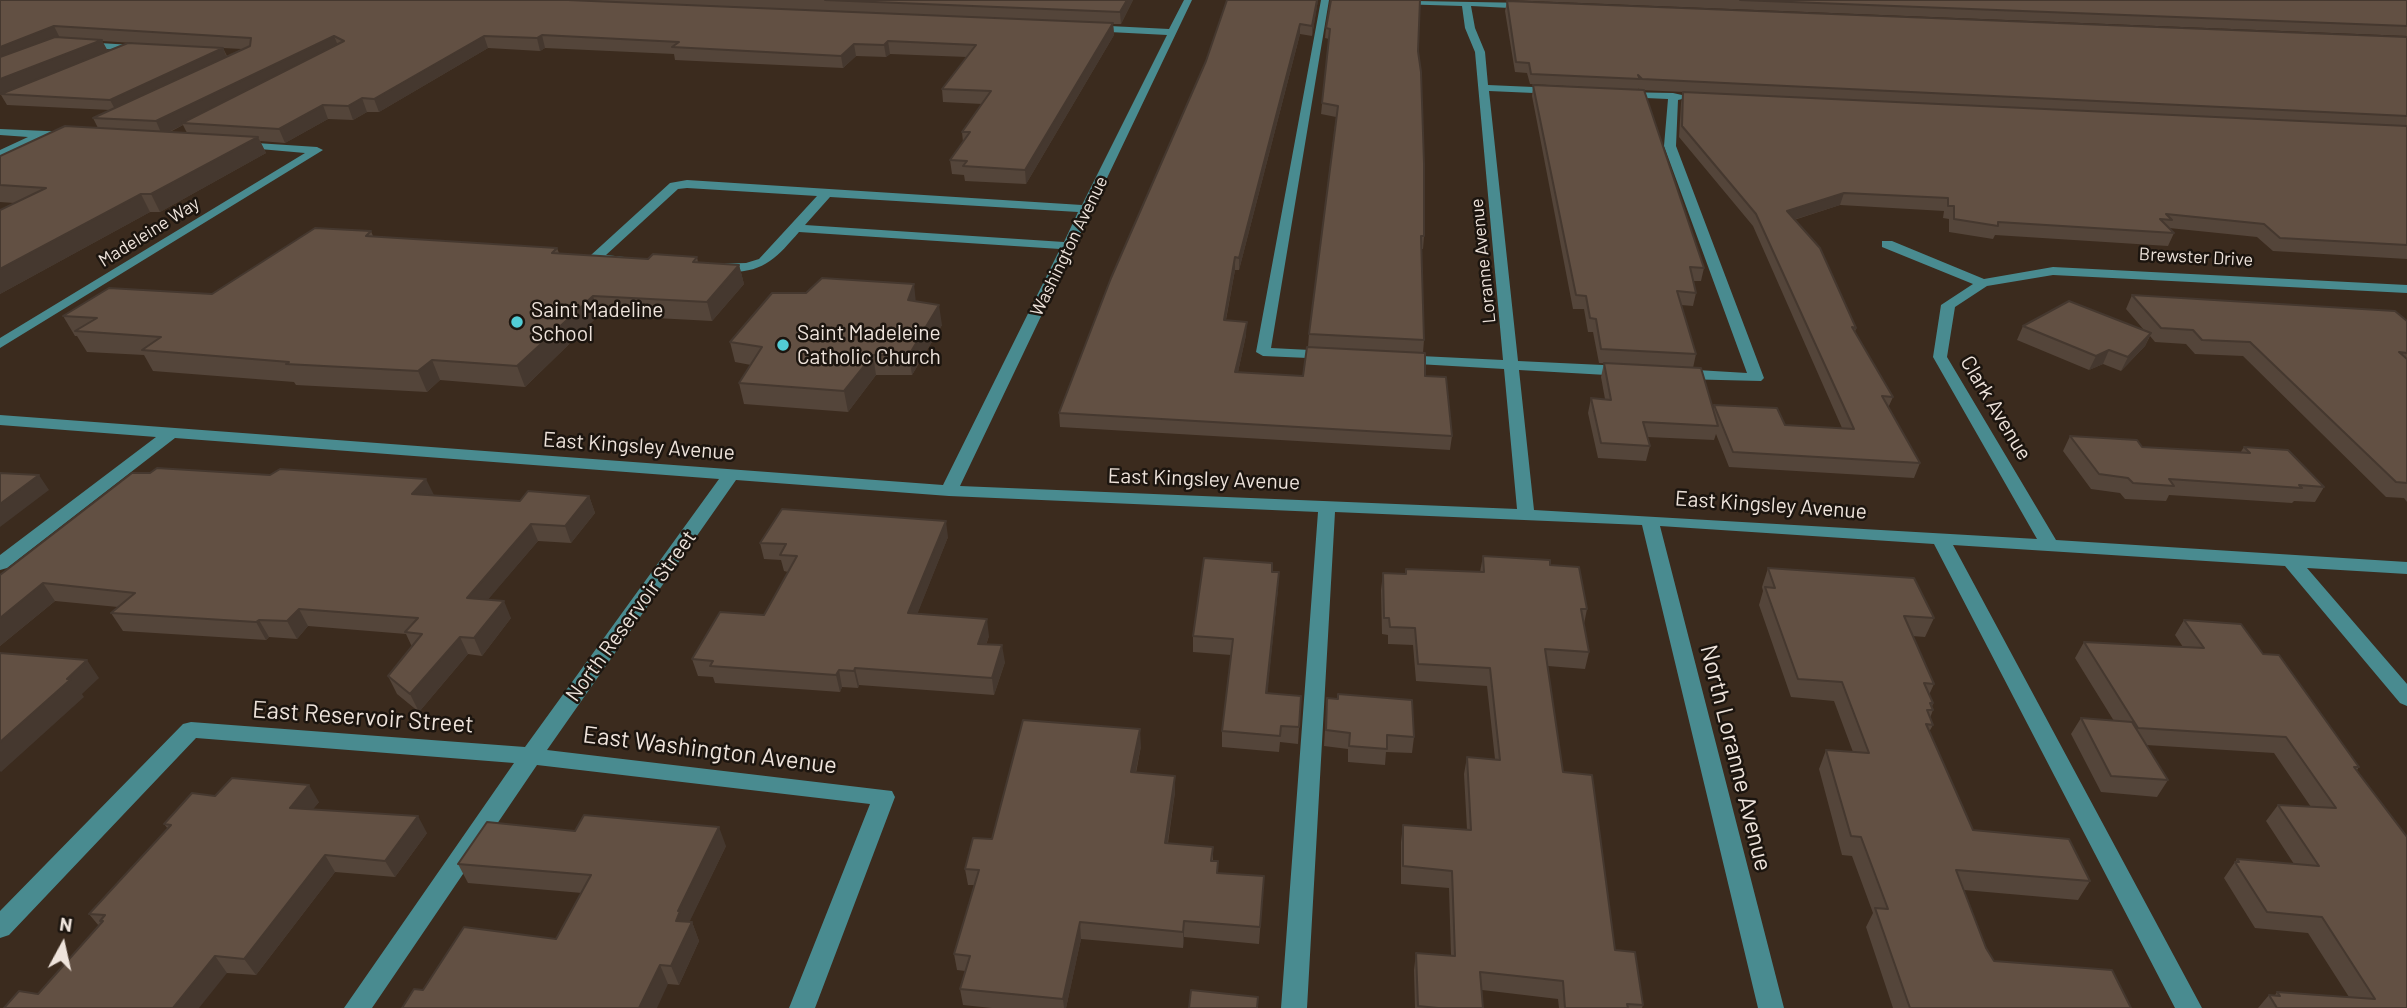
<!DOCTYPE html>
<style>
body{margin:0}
#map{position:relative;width:2407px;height:1008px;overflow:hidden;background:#3b2b1e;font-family:Barlow,sans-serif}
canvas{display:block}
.north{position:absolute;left:28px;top:910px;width:70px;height:70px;-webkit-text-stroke:5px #1c150f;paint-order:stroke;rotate:8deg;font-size:19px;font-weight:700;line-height:28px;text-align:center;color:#eee3db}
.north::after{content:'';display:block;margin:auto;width:24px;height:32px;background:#eee3db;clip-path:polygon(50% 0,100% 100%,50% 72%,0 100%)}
</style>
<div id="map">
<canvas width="2407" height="1008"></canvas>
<div class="north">N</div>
</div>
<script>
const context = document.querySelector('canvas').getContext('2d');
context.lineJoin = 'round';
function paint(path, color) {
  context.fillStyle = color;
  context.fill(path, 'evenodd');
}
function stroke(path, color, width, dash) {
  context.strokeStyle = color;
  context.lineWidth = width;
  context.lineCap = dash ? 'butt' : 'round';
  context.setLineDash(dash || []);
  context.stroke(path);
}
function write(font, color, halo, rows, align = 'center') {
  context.font = font + ' Barlow,sans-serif';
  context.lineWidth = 5;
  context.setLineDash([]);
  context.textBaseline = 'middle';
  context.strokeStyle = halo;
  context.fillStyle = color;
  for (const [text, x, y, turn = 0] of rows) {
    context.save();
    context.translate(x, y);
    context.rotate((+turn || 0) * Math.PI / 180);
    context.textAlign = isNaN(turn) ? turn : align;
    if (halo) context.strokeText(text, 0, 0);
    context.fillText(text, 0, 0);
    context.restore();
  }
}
paint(new Path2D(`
 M1184 0H1192L960 486 1517 509 1504 369 1400 363 1393 359 1400 355 1503 360 1475 52 1465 28 1462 6 1365 3 1361 0 1529 3 1533 6 1529 9 1471 6 1475 28 1485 52 1488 85 1556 88 1561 91 1556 94 1489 91 1518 361 1624 366 1632 371 1624 376 1519 370 1534 510 2037 539 1933 357 1941 305 1973 284 1882 247V241H1892L1984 279 2053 267 2407 285V293L2053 275 1987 286 1955 307 1947 357 2056 540 2407 562V574L2307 568 2407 684V706L2400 703 2285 566 1953 545 2202 1008H2175L1934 544 1660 526 1784 1008H1758L1642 525 1335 512 1307 1008H1281L1318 512 949 496 736 480 547 750 892 791 895 797 815 1008H789L870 804 537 765 372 1008H344L514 763 196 738 9 935 0 938V911L183 724 191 722 525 747 719 479 175 438 7 568 0 570V555L156 437 0 425V415L943 485 1060 249 799 232C778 256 765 272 731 272 723 271 716 272 710 267L712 264 746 263 759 259 817 196 687 188 678 189 606 255 624 257V263H604L591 255 670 183 687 180 1082 205 1167 35 1090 31 1085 28 1090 25 1169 29ZM830 197 1078 212 1064 242 805 225Z
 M1321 0H1329L1271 348 1330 351 1337 355 1330 359 1263 356 1256 352Z
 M83 42 132 45 137 48 132 51 80 47 78 45Z
 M1619 92 1673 93 1691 97 1678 100 1676 146 1764 378 1761 381 1680 379 1672 374 1680 369 1747 373 1664 146 1668 99 1623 97 1619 96Z
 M0 129 70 132 76 135 70 138 44 137 0 157V150L28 137 0 135Z
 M241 142 317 147 323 150 0 348V338L305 153 237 147 235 145Z`), '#498b90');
paint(new Path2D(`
 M0 0H1133L1121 24H1113L1114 35 1026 184 965 181 964 175 952 174 950 160 963 142 962 132 982 104 943 102 942 89 967 57 890 54 886 57 856 56 843 68 675 60 674 54 545 48 540 51 488 48 379 112H367L353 120 328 119 285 143 260 141 266 153 160 212H150L0 294V210L14 203 0 202V156L98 128 93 118 110 110 7 105 1 95H0ZM102 41 181 46 108 51ZM223 48 242 49 227 56ZM183 125 187 133 170 132Z
 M1318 0 1312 36 1300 34 1239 270H1235L1226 320 1246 335 1238 372 1303 376 1308 347 1309 334 1336 117 1321 114 1329 39 1325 38 1326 28 1418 51 1424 236 1423 249H1421L1424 340 1423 353 1425 376 1452 436 1450 450 1060 427 1059 413 1206 61Z
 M1504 0H2407V36Z
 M1507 1 2407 37V259L2273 251 2257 237 2169 228 2174 233 2168 246 1995 235 1993 239 1949 232V219L1943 218 1944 211 1840 205 1794 220 1856 328 1855 332 1893 397 1888 408 1920 463 1914 478 1729 467 1716 434 1714 440 1647 437 1650 446 1646 461 1598 458 1588 413 1591 398 1605 399 1601 377 1604 363 1713 409 1714 405 1785 425 1842 428 1753 226 1679 137 1681 103 1683 92 1709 93 1639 90 1638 88V90L1530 84 1527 73 1515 72 1505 11Z
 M1533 85 1704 268 1701 281H1693L1696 293 1693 306 1681 305 1696 354 1693 368 1599 363 1593 332H1588L1584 309H1573L1532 96Z
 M371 231 373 236 557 248 559 253 648 259 697 257 698 262 739 265 744 284 712 321 599 315 525 387 440 380 427 392 296 385 294 382 153 371 144 355 87 352 77 336H75L63 316 212 294Z
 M2132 295 2407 321V502L2404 498 2386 497 2243 356 2195 354 2186 344 2155 342 2150 336 2145 346 2121 371 2103 364 2089 370 2017 340 2023 326 2144 330 2126 309Z
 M916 301 942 325 912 375H876L848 412 744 404 739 383 751 365 735 362 730 342Z
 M2070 436 2142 447 2240 453 2244 447 2324 487 2315 502 2294 501 2292 503 2169 495 2166 501 2125 499 2120 493 2091 489 2063 451Z
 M434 495 520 501 589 496 595 513 571 543 538 541 488 599 511 618 482 656 468 654 419 712 397 694 388 676 412 647 406 634 308 626 297 639 269 637 266 640 123 631 111 613 118 607 55 601 0 646V575Z
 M948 537 917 614 989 636 986 645 1005 662 994 695 859 685 858 688 842 687 840 692 715 683 713 677 698 676 692 659 764 615 788 572 784 571 781 560 764 559 760 543Z
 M1483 556 1550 565 1587 609 1584 624 1589 652 1585 669 1548 666 1563 772 1615 950 1643 1005 1642 1008H1559L1558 999 1482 990 1483 1008H1415L1414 970 1416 953 1451 956 1449 888 1401 884V842L1403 825 1467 830 1464 774 1467 757 1495 759 1487 686 1416 681 1413 645 1388 644V635L1382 634 1381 590 1383 573 1405 574 1406 569 1480 572Z
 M1768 568 1934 618 1925 637 1912 636 1934 684 1929 695 1933 703 1932 707 1933 710 1930 718 1933 725 1929 732 1973 830 2090 881 2078 900 1964 890 1986 948 1994 961 2131 1008H1893L1866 927 1873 913 1852 856 1842 855 1819 769 1826 750 1853 752 1834 701 1791 697 1759 605 1763 591 1762 587Z
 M1272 572 1278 588 1267 693 1301 696 1298 744 1280 742 1279 752 1222 747V731L1231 655 1193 652V636Z
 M2184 620 2263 654 2359 767 2357 770 2407 1008H2258L2269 995H2275L2277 992 2349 997 2308 933 2255 928 2224 878 2237 859 2294 864 2266 821 2278 805 2311 807 2274 753 2146 745 2168 780 2157 797 2101 792 2071 734 2081 718 2114 721 2075 658 2084 642 2183 647 2175 635Z
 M1327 698 1414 737 1412 753 1386 752 1385 765 1348 762V749L1324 746Z
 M1141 746 1136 773 1175 776V792L1168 843 1213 847V861H1218V873L1263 893 1259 944 1184 937 1183 948 1081 939 1066 1008H992L963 1005 960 989 965 971 957 970 954 954 974 885H968L965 869 992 839Z
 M215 796 319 802 312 810 427 833 395 877 335 872 256 975 227 973 38 994 99 926 89 914 168 829 164 824Z
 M726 846 689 922H692L699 941 679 985 668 984 423 990 556 939 582 893 468 883 458 864Z`), '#54453a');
paint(new Path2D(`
 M1127 0H1133L1121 24 1120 12Z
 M1317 0H1318L1312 36V26Z
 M1113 23 1114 35 1026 184 1025 170Z
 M1300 24V34L1239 270V258Z
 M54 26 60 38 0 62V47Z
 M542 35 545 48 540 51 537 38Z
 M334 36 339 48 182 123 183 125 162 135 156 121Z
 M484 36 488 48 379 112 374 99Z
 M102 40 108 52 0 95V79Z
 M888 41 890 54 886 57 884 45Z
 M854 44 856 56 843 68 841 56Z
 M223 48 227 58 116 111 110 100Z
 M362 98 367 112 353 120 348 106Z
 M323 105 328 119 285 143 279 129Z
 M258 137 266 153 160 212 151 194Z
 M1844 193 1840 205 1783 223 1787 211Z
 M141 194 150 212 0 294V269Z
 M1235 257V270L1223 334 1224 320Z
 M739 265 744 284 712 321 707 302Z
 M914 284 916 303 908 300Z
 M593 296 599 315 525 387 517 366Z
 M939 305 942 325 912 375 909 355Z
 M1247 322 1246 335 1235 386V372Z
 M2151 333 2145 346 2121 371 2128 357Z
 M2109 350 2103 364 2089 370 2096 356Z
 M873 355 876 375 848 412 844 391Z
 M432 360 440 380 427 392 418 371Z
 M39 475 49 490 0 527V504Z
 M426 479 434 495 412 494Z
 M589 496 595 513 571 543 565 526Z
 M946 521 948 537 911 630 908 613Z
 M531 524 538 541 475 615 467 598Z
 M1279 572 1278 588 1266 709V693Z
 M43 583 55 601 0 646V618Z
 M504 601 511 618 482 656 474 638Z
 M299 609 308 626 297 639 287 621Z
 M987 619 989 636 980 661 978 644Z
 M259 620 269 637 266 640 256 622Z
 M460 637 468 654 419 712 410 694Z
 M1002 645 1005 662 994 695 992 678Z
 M87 660 99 678 82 694 84 697 1 772 0 771V742Z
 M855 668 859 685 858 688 854 671Z
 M839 670 842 687 840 692 836 675Z
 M1140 729 1141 746 1132 789 1131 772Z
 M1175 776V792L1165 859V843Z
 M309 785 319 802 300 825 290 808Z
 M418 816 427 833 395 877 385 861Z
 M719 827 726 846 687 927 692 922 699 941 679 985 671 966 678 911Z
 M325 855 335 872 256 975 244 959Z
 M1184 921V937L1183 948V932Z
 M1080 922 1081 939 1066 1008H1064L1063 999Z
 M215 956 227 973 199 1008H173Z
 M660 965 668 984 657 1008H639Z`), '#45382f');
const building = new Path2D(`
 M0 0H568L1113 23 1025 170 963 166 967 161 950 160 970 132H962L991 91 942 89 976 45 888 41 884 45 854 44 841 56 672 47 679 42 542 35 537 38 484 36 374 99 362 98 348 106 323 105 279 129 182 123 344 41 334 36 156 121 93 118 250 46 251 38 54 26 0 47Z
 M825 0H1127L1120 12Z
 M1227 0H1317L1312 26 1300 24 1239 258 1235 257 1224 320 1247 322 1235 372 1303 376 1307 347 1425 353V376L1446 377 1452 436 1059 413 1111 278 1206 61Z
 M1331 0H1420L1418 51 1421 72 1424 163V236H1421L1424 340 1309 334 1338 106 1322 103 1330 29 1326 28Z
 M1740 0H2407V26Z
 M1507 1 2407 37V116L1642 79 1638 75 1640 79 1531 74 1529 63 1516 62Z
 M55 37 102 40 0 79V57Z
 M128 43 223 48 110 100 1 94Z
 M1533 85 1644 90 1704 268 1690 267 1696 293 1677 291 1696 354 1601 349 1596 319 1590 318 1586 296 1576 295Z
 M1683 92 2407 126V245L2280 238 2264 224 2166 214 2172 220 2160 219 2174 233 1998 222V226L1954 219V206H1948V198L1844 193 1787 211 1820 248 1856 328 1852 327 1893 397 1882 396 1920 463 1733 452 1714 405 1777 408 1785 425 1854 429 1756 214 1682 126Z
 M65 126 258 137 151 194H141L0 269V210L46 188 0 185V156Z
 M315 228 371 231 366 236 557 248 552 253 648 259 653 254 697 257 693 262 739 265 707 302 593 296 517 366 432 360 418 371 286 364 289 362 142 350 161 337 75 331 97 318 63 316 109 288 212 294Z
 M822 278 914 284 908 300 939 305 909 355H873L844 391 739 383 762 347 730 342 772 293H806Z
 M2132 295 2395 311 2407 321V353L2399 352 2407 359V483L2396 482 2250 342 2202 340 2193 330 2161 328Z
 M2069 301 2151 333 2128 357 2109 350 2096 356 2023 326Z
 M1604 363 1701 368 1718 426 1643 422 1650 446 1601 443 1591 398 1611 400Z
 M2070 436 2137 440 2142 447 2250 453 2244 447 2288 450 2324 487 2299 485 2302 488 2169 479 2174 486 2133 483 2128 478 2099 474Z
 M157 468 270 475 280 469 426 479 412 494 520 501 528 491 589 496 565 526 531 524 467 598 504 601 474 638 460 637 410 694 388 676 422 634 405 632 418 618 299 609 287 621 259 620 256 622 111 613 135 593 43 583 0 618V575L132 473H150Z
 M0 473 39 475 0 504Z
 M782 509 946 521 908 613 987 619 978 644 1002 645 992 678 855 668 854 671 839 670 836 675 710 666 713 661 692 659 720 612 764 615 797 556 780 555 786 544 760 543Z
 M1483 556 1550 560V565L1579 567 1587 609H1581L1589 652 1545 649 1563 772 1592 775 1615 950 1635 952 1643 1005 1627 1004 1628 1008H1565L1563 981 1480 972 1483 1008H1438L1418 1006 1416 953 1455 956 1452 871 1403 866V825L1471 830 1467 757 1500 760 1490 668 1418 664 1415 628 1390 627 1389 618H1384L1383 573 1406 574V569L1484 572Z
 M1204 558 1272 563V572H1279L1266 693 1301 696 1299 727 1281 726 1280 736 1222 731 1233 639 1193 636Z
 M1768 568 1914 578 1934 618 1904 616 1934 684 1924 683 1933 703H1930L1933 710H1927L1933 725 1926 724 1973 830 2069 839 2090 881 1956 870 1986 948 1994 961 2112 970 2131 1008H1910L1875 908 1888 909 1861 837 1851 836 1826 750 1869 753 1842 682 1798 679 1765 587 1775 588Z
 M2184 620 2241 624 2263 654 2279 655 2359 767H2354L2407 837V1008H2277L2269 995 2280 996 2277 992 2375 999 2322 917 2267 912 2235 862H2239L2237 859 2319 866 2278 805 2336 808 2286 737 2138 728 2084 642 2204 648Z
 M0 653 87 660 67 679H71L0 742Z
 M1338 694 1412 700 1414 737 1387 735V749L1349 746 1350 733 1326 730 1327 698 1338 699Z
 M2081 718 2132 722 2168 780 2111 776Z
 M1023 720 1140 729 1131 772 1175 776 1165 843 1213 847 1211 861H1218L1217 873 1264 876 1260 927 1184 921 1183 932 1080 922 1063 999 960 989 970 956 954 954 979 870 965 869 973 838 992 839Z
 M232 778 309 785 290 808 418 816 385 861 325 855 244 959 215 956 173 1008H4L19 991 38 994 103 921H100L105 915 89 914 171 825 164 824 192 793 215 796Z
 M584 815 719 827 678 911H680L676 921 692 922 671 966 660 965 639 1008H402L414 989 423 990 464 927 556 939 591 875 458 864 487 822 575 831Z
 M1191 990 1258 997 1257 1008H1189Z`);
paint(building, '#625043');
stroke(building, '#45382f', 2);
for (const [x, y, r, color] of [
 [517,322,7,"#52ccd5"],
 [783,345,7,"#52ccd5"]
]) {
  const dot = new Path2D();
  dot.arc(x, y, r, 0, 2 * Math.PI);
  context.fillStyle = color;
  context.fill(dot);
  stroke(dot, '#1c150f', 2.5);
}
write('18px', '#eee3db', '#1c150f', [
 ["Madeleine Way",149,232,-32],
 ["Washington Avenue",1069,246,-64],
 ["Brewster Drive",2196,257,3],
 ["Loranne Avenue",1483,261,-96]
]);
write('21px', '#eee3db', '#1c150f', [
 ["Saint Madeline",531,310],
 ["School",531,334],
 ["Saint Madeleine",797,333],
 ["Catholic Church",797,357]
], 'left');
write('21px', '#eee3db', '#1c150f', [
 ["Clark Avenue",1996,408,59],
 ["East Kingsley Avenue",639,446,4],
 ["East Kingsley Avenue",1204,479,2],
 ["East Kingsley Avenue",1771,505,4],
 ["North Reservoir Street",631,616,-54]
]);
write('24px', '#eee3db', '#1c150f', [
 ["East Reservoir Street",363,717,4],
 ["East Washington Avenue",710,750,7],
 ["North Loranne Avenue",1736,758,76]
]);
</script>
